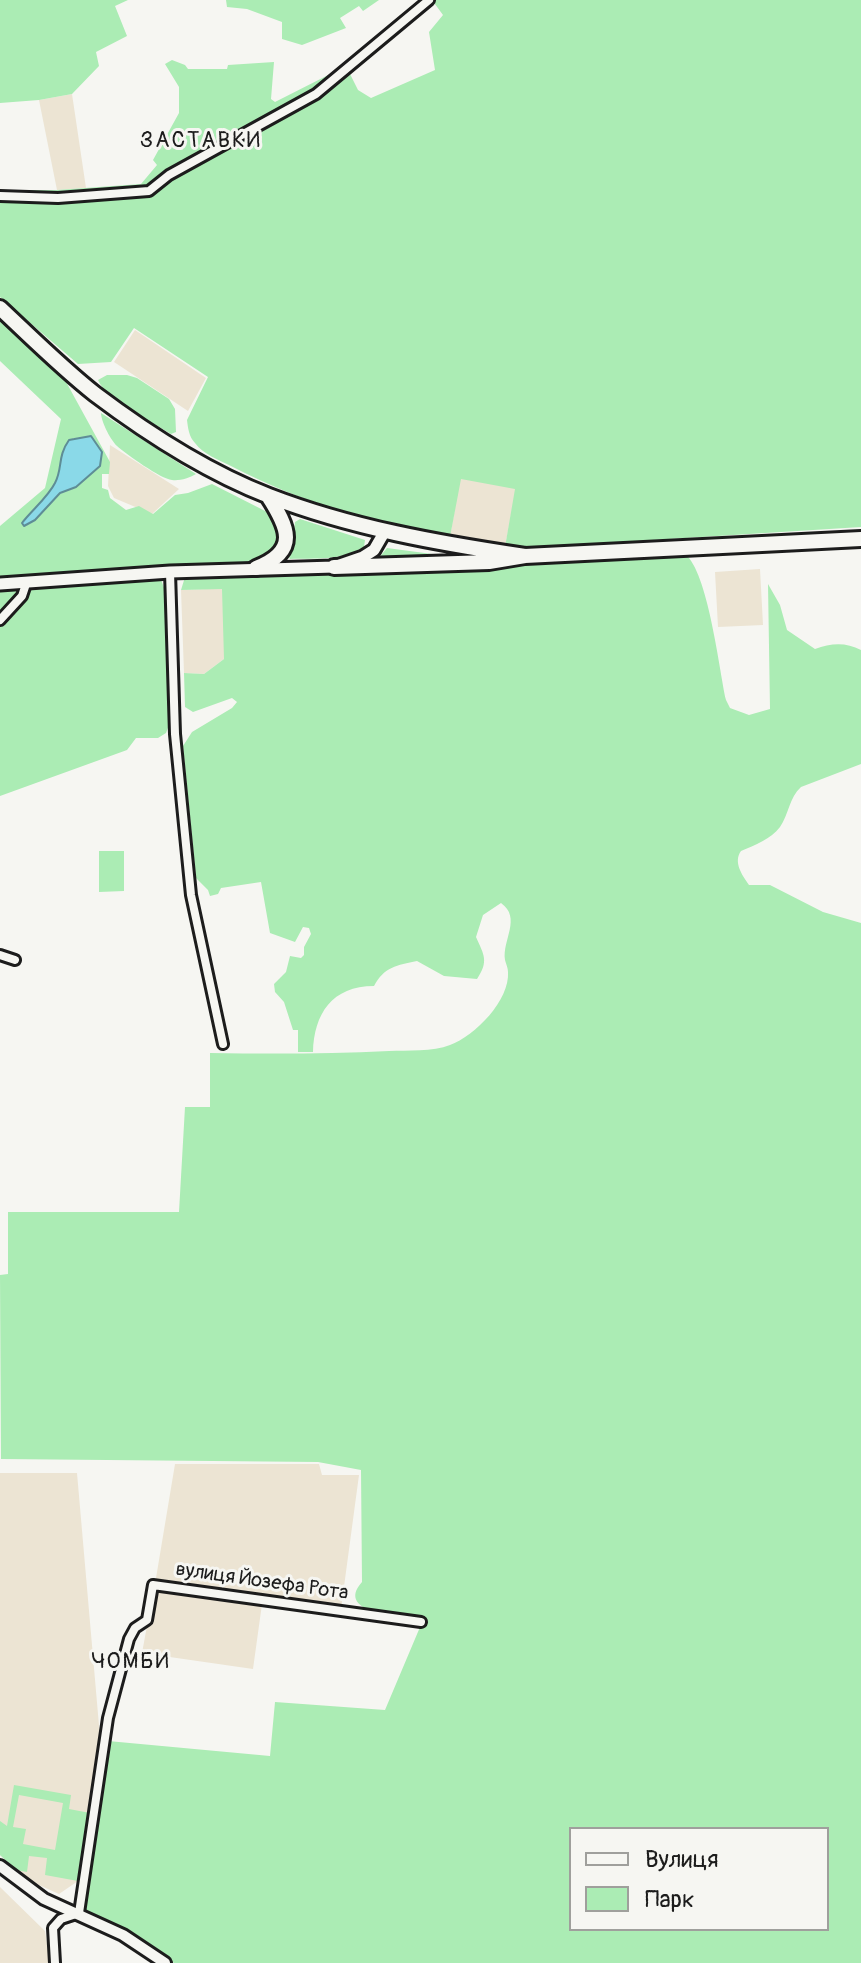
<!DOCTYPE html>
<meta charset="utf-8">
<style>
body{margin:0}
#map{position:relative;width:861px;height:1963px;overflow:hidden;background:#f6f6f2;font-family:Pangolin,sans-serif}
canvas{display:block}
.legend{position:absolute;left:569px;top:1827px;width:260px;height:104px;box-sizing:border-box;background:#f6f6f2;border:2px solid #9f9f9c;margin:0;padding:10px 14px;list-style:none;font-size:24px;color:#1c1c1c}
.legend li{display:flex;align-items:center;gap:16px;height:40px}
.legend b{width:40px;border:2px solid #9f9f9c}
</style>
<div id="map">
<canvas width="861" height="1963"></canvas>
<ul class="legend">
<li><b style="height:10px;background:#f6f6f2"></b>Вулиця</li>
<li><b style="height:22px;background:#abecb4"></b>Парк</li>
</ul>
</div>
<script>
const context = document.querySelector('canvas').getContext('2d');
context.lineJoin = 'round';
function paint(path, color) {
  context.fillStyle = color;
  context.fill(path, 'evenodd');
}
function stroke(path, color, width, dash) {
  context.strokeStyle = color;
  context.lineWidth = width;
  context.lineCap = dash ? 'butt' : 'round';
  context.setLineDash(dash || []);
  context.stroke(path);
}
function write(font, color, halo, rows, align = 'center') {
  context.font = font + ' Pangolin,sans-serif';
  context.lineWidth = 6;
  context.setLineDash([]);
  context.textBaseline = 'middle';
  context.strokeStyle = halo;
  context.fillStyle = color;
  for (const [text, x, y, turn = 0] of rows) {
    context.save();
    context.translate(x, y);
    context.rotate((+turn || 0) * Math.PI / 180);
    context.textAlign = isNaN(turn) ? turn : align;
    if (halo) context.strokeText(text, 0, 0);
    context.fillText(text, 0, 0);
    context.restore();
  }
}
paint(new Path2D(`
 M72 94 86 188 57 190 39 100Z
 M135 330 206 378 188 411 114 362Z
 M110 445 179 489 152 514 114 498 108 486Z
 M460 478 516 488 505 547 450 537Z
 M760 569 763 625 718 627 715 572Z
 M257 587 224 659 204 674 184 673 181 590Z
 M175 1464H319L322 1475H359L341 1609 160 1584 156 1578Z
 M0 1473H77L100 1737 78 1881 59 1894 28 1880 0 1855Z
 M154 1588 262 1604 253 1669 142 1653Z
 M0 1887 45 1931 50 1963H0Z`), '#ece4d3');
paint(new Path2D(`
 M0 0H128L115 6 127 36 96 52 99 66 72 94 39 100 0 103Z
 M226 0H379L363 11 359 6 340 18 346 28 302 45 282 39V22L247 9 227 7Z
 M432 0H861V527L526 548 505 547 515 489 461 479 450 537C372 523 302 503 231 466 219 460 203 454 195 443 189 437 188 428 187 420L208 377 134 328 111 362 78 364 0 297V190H57L141 184 157 165 153 160 179 113V87L165 64 172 60 185 65 188 69H227L228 65 274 62 271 99 275 102 346 66 358 90 371 98 435 70 429 32 443 15Z
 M0 314 59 369 110 462 109 474H102V488L108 490 110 498 126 510 139 506 153 514 175 495 188 493 212 484 273 515C287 539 277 550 256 563L59 574 0 580V526L45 488 61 419 0 361ZM74 438 71 489C50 494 42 519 24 526L23 523C32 510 47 498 55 483 64 468 56 449 74 438Z
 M107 375H127L137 378 169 399 175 409 176 432 171 434C152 422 106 400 98 380Z
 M101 413 196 474C189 478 180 481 172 480 161 479 126 454 117 446 109 438 101 420 101 413Z
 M300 519 365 540 364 547C341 561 316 558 290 559L287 553 292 547 295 522Z
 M387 548 447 556 452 558 377 560Z
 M685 554C708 572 719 668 726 700L730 708 749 715 770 709 768 584 780 605 787 630 815 649C831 643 846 642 861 650V764L801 787C789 798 789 814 780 827 771 839 755 845 741 851 733 862 742 875 749 885H770L823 912 861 923V1963H174L82 1908 108 1741 270 1756 275 1702 385 1710 423 1620C406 1618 333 1614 362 1582L361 1470 318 1462 1 1459 0 1275 8 1274V1212H179L185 1107H210V1053C270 1054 329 1054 389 1051 407 1050 433 1052 450 1045 475 1036 510 1000 508 972 508 968 506 964 505 960 502 940 522 918 501 903L483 915 476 937C484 955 489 961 477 979L444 976 417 961C397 965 384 967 374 986 332 986 314 1014 313 1052H298V1030H293L284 1002 275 992 274 984 286 972 290 956 301 958 304 955V947L311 934 309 928 303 927 295 942 270 933 261 882 221 888 218 894 210 896 208 890 196 878 183 746 192 732 232 708 237 702 232 698 193 712 185 707 184 673 204 674 224 659 222 589 181 590 185 577 500 566ZM571 1829H827V1929H571Z
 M160 577 166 593 171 720 166 733 158 738H136L127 750 0 796V624L15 610 29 586Z
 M19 588 18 595 0 616V590Z
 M124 851V891L99 892V851Z
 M14 1785 71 1795 69 1809 90 1813 78 1881 45 1875 47 1858 29 1856 27 1872 16 1870 0 1855V1821L7 1826ZM19 1795 63 1803 55 1850 23 1844 26 1829 13 1827Z`), '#abecb4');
const water = new Path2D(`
 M91 436 102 452 100 466 76 487 60 493 35 520 24 526 22 523C32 510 48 497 55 483 63 468 57 457 69 440Z`);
paint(water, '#8ad9e8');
stroke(water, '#5e8d96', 2);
const minor = new Path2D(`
 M0 196 58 198 149 191 169 175 316 94 429 0
 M170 572 175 734 191 895 223 1044
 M0 620 22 596 27 581
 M0 955 15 960
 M55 1963 53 1928 61 1919 79 1913 108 1718 129 1639 135 1628 147 1620 153 1585 421 1622`);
const tertiary = new Path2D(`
 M0 1866 44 1899 123 1935 165 1963`);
const secondary = new Path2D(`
 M0 584 170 572 334 567 363 557 374 550 385 531`);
const trunk = new Path2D(`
 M0 308C31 337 62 368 95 394 148 434 207 472 269 496 352 528 438 543 525 556
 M334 567 489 562 525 556 861 539
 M256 568C300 551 288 527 268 496`);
stroke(minor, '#1c1c1c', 14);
stroke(tertiary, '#1c1c1c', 16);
stroke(secondary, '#1c1c1c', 17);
stroke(trunk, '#1c1c1c', 20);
stroke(minor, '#f6f6f2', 8);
stroke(tertiary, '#f6f6f2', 10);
stroke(secondary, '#f6f6f2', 11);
stroke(trunk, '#f6f6f2', 14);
write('20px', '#1c1c1c', '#f6f6f2', [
 ["вулиця Йозефа Рота",262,1582,8]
]);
context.letterSpacing = '2px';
write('22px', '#1c1c1c', '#f6f6f2', [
 ["ЗАСТАВКИ",201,141],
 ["ЧОМБИ",131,1662]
]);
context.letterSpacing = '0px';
</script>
